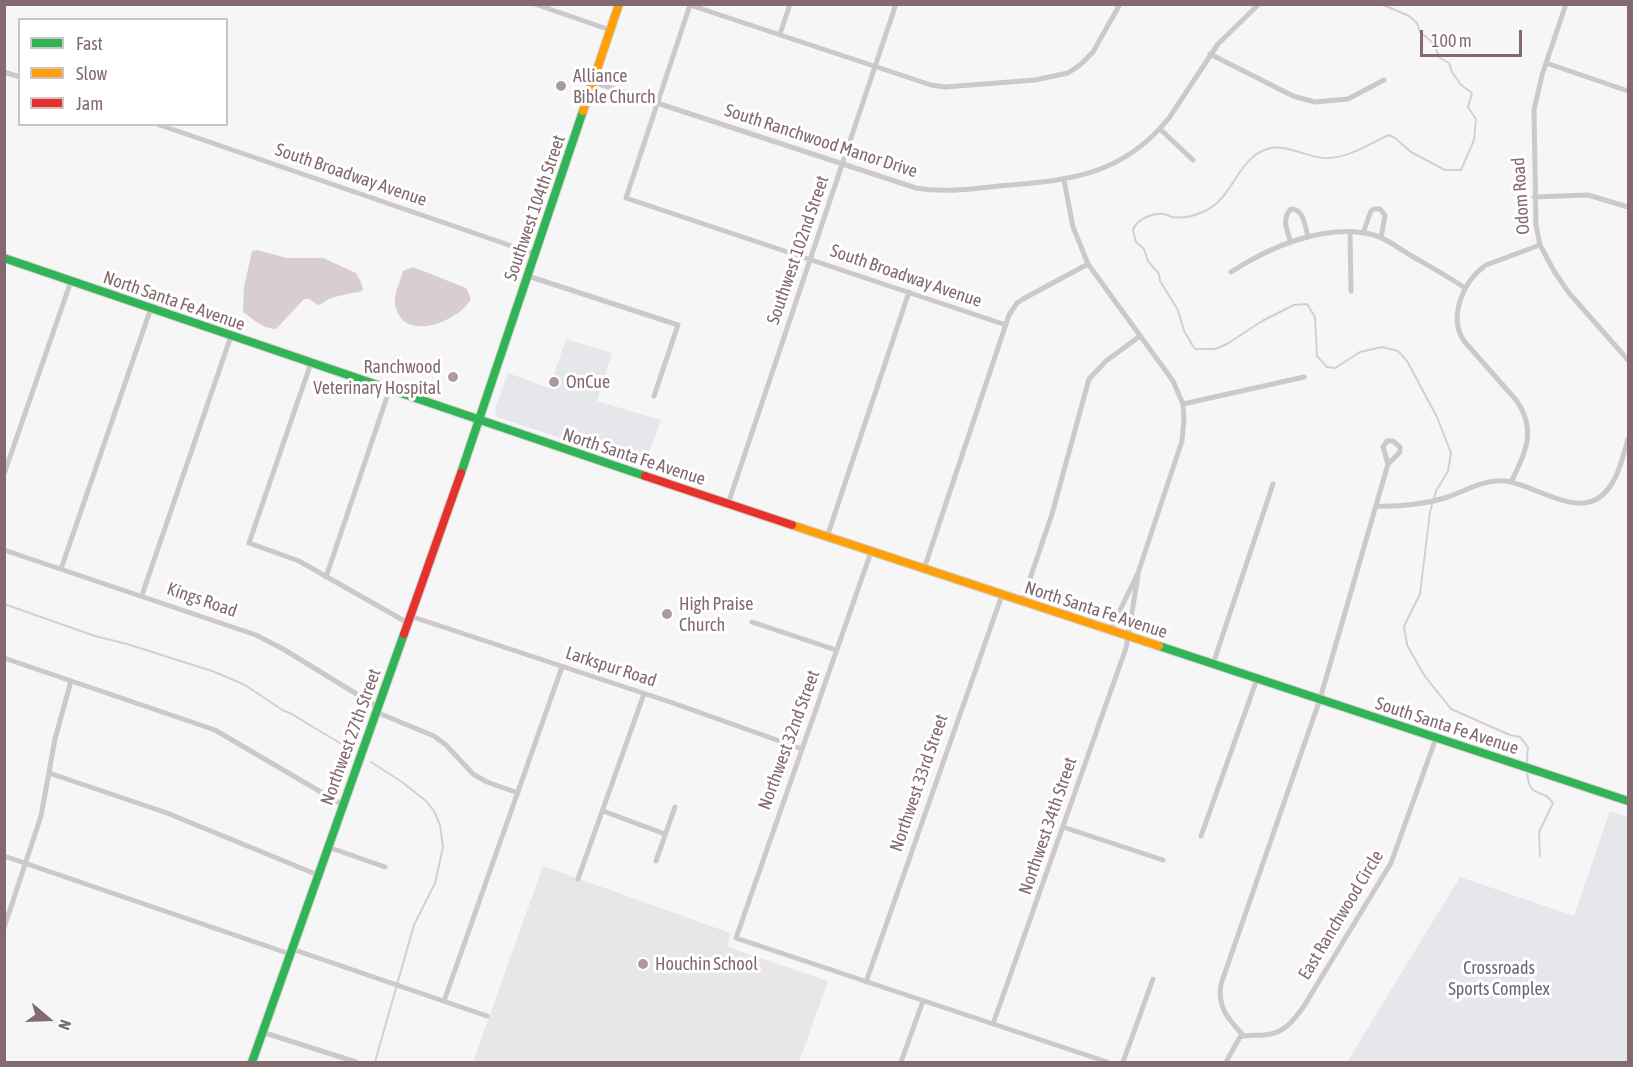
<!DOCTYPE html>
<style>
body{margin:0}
#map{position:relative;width:1633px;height:1067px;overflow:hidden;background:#f6f6f6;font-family:"Asap Condensed",sans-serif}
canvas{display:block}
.frame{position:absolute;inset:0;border:6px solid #84696f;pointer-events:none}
.legend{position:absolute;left:18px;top:18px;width:210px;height:108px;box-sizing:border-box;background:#fff;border:2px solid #cec3c5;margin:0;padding:8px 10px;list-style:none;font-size:18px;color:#84696f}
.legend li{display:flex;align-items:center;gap:12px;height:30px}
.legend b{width:30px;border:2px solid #cec3c5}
.north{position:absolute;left:18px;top:989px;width:60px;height:60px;-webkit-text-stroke:4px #fff;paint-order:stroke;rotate:109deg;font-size:16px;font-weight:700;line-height:24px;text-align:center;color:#84696f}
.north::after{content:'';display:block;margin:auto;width:21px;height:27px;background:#84696f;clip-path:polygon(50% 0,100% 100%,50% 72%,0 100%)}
.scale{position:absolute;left:1420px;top:30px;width:102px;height:27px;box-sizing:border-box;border:3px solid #84696f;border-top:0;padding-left:8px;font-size:18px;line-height:21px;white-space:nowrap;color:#84696f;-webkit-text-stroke:4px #fff;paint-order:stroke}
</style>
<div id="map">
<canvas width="1633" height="1067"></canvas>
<div class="frame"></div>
<ul class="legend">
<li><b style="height:8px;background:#30b455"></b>Fast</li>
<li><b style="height:8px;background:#ff9f0a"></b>Slow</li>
<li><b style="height:8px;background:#e5322d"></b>Jam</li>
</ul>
<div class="north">N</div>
<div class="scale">100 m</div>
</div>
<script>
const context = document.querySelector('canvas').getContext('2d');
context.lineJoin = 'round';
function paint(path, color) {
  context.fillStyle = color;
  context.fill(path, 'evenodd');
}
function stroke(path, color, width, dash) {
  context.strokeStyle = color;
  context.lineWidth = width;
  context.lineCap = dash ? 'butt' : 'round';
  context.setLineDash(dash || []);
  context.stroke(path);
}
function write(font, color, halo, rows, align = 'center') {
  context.font = font + ' "Asap Condensed",sans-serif';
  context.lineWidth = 6;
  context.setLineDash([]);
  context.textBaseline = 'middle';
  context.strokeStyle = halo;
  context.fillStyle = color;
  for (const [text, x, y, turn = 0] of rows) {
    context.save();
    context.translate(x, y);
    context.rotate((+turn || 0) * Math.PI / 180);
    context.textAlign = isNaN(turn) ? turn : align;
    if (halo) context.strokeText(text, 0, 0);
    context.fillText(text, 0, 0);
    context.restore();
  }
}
paint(new Path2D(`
 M543 866 730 933 728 947 828 981 799 1062H473Z`), '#e8e6e6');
paint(new Path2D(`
 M566 339 612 353 597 401 661 420 644 466 497 417 495 409 508 373 549 388Z
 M1610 811 1628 817V1062H1347L1460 877 1574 916Z`), '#e6e7ea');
paint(new Path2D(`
 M257 250 287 258H323L356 273 361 282 363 290 360 292C354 292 332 297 327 300 324 302 322 304 318 305L309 299H304L276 329C263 329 253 319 243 312L244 287 252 251Z
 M413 267 466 288 471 299C459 321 405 343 396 308 392 296 400 283 403 271Z`), '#d7cdd2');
stroke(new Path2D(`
 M1381 4 1409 16 1417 23 1420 32 1433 43 1440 58 1449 63 1452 72 1461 85 1472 93 1468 107 1476 119 1474 140 1461 170H1445L1411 152 1395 138 1389 135C1369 144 1347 159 1325 158 1306 158 1288 143 1267 149 1238 158 1233 197 1207 210 1197 215 1183 219 1172 217 1169 216 1166 214 1163 214 1152 213 1137 219 1133 230L1136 242 1144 249 1148 261 1159 274 1160 281 1178 310 1184 331 1195 349H1215L1227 344 1262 321 1294 305 1307 304 1315 317 1317 356 1327 367 1335 368 1360 352 1382 347 1398 351 1407 361 1437 417 1451 453 1448 471 1436 491 1430 512 1420 594 1404 626 1407 645 1424 675 1451 709 1510 735 1520 737 1528 747C1527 757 1525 783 1533 790 1542 796 1545 792 1553 803L1539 832 1540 856
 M4 604 95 636 127 644 215 672 245 685 284 711 290 713 348 748
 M371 762 402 782 426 801 434 811 440 825 443 847 435 883 414 925 375 1062`), '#d7cdd2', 2);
const fast = new Path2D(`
 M4 258 645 476
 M461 473 583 111
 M1159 646 1628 801
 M252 1062 404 634`);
const slow = new Path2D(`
 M583 111 619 4
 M792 525 1159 646`);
const jam = new Path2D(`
 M645 476 792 525
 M404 634 461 473`);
stroke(fast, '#d4d2d2', 10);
stroke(slow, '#d4d2d2', 10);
stroke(jam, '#d4d2d2', 10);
stroke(new Path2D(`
 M535 4 610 30
 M1566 4 1542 75 1534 110 1536 225 1540 245 1554 271 1569 293 1628 360
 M780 34 790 4
 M1210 54 1293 96 1315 102 1348 99 1384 80
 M1546 63 1628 91
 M4 72 20 77
 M593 82 916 188C944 193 971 189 999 186 1069 180 1121 177 1169 118L1218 44 1259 4
 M157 124 535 254
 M1160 129 1193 160
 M1064 180 1073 227 1088 264 1173 381 1183 404 1184 418 1182 441 1138 573 1110 631
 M1534 197 1588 195 1628 207
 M1350 233 1351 291
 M1363 233 1371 211 1374 209H1380L1385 215 1381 238
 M1291 242C1287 230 1281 219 1291 209 1304 209 1305 226 1308 237
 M1231 272C1269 247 1327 222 1374 235 1387 239 1399 248 1410 255 1429 266 1447 276 1465 288
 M528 276 678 325 654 396
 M1006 325 626 198 690 5 931 85 945 87 1035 80 1068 73 1080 65 1093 52 1120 4
 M311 363 249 543 299 561 408 623
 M1183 404 1304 377
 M4 474 71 281
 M1511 482C1526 453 1537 429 1516 400L1464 341C1448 317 1463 281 1486 265L1540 245
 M728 504 896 4
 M1376 506C1398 507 1426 504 1448 497 1467 490 1485 479 1505 481 1532 484 1571 514 1597 499 1617 487 1622 459 1628 439
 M827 537 909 292
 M4 550 256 635 283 649 378 707
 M871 552 736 938 1107 1062
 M61 569 151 308
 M924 569 1009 315 1017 303 1023 299 1088 264
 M326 577 389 391
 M142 595 231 336
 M1022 602 1052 514 1089 379 1106 361 1140 336
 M410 616 673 703 802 749
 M752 622 836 650
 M4 658 215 730 343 805
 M1213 664 1273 484
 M376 712 434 736 446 745 473 774 487 782 518 793
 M49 773 167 813 318 875
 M603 811 665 834
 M1063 827 1163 860
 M1201 836 1257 679
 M328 847 385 867
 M4 856 290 954
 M656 861 675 807
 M578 879 644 694
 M4 928 41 816 55 739 71 681
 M292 949 487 1016
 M866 982 1002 595
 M444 1001 562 667
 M993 1024 1126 648 1138 576
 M262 1032 356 1062
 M1243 1035C1228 1019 1217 1007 1221 984L1320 699 1388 464 1400 452V447L1393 441H1387L1383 447 1388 464
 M901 1062 923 1001
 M1123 1062 1153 979
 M1226 1062 1240 1037C1248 1034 1256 1036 1264 1035 1284 1034 1293 1021 1304 1006L1391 863 1436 738`), '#ccc9ca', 5);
stroke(fast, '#30b455', 8);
stroke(slow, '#ff9f0a', 8);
stroke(jam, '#e5322d', 8);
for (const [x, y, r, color] of [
 [561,86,6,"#ac9a9e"],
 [453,377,6,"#ac9a9e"],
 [554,382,6,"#ac9a9e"],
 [667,614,6,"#ac9a9e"],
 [643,964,6,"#ac9a9e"]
]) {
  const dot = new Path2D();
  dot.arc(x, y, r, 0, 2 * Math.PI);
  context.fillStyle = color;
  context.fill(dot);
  stroke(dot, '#fff', 2);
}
write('18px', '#84696f', '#fff', [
 ["Alliance",573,76],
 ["Bible Church",573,97],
 ["Ranchwood",441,367,"right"],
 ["Veterinary Hospital",441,388,"right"],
 ["OnCue",566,382],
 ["High Praise",679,604],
 ["Church",679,625],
 ["Houchin School",655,964]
], 'left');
write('18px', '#84696f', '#fff', [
 ["South Ranchwood Manor Drive",821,141,18],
 ["South Broadway Avenue",351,175,19],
 ["Odom Road",1521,196,-94],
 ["Southwest 104th Street",535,208,-71],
 ["Southwest 102nd Street",798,250,-71],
 ["South Broadway Avenue",906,276,19],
 ["North Santa Fe Avenue",174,301,19],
 ["North Santa Fe Avenue",634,457,18],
 ["Kings Road",202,600,19],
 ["North Santa Fe Avenue",1096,610,18],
 ["Larkspur Road",611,667,18],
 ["South Santa Fe Avenue",1447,726,18],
 ["Northwest 27th Street",351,737,-70],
 ["Northwest 32nd Street",789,740,-70],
 ["Northwest 33rd Street",919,783,-71],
 ["Northwest 34th Street",1048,826,-71],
 ["East Ranchwood Circle",1341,915,-59]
]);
write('18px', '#6a677b', '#fff', [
 ["Crossroads",1499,968],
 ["Sports Complex",1499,989]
]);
</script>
